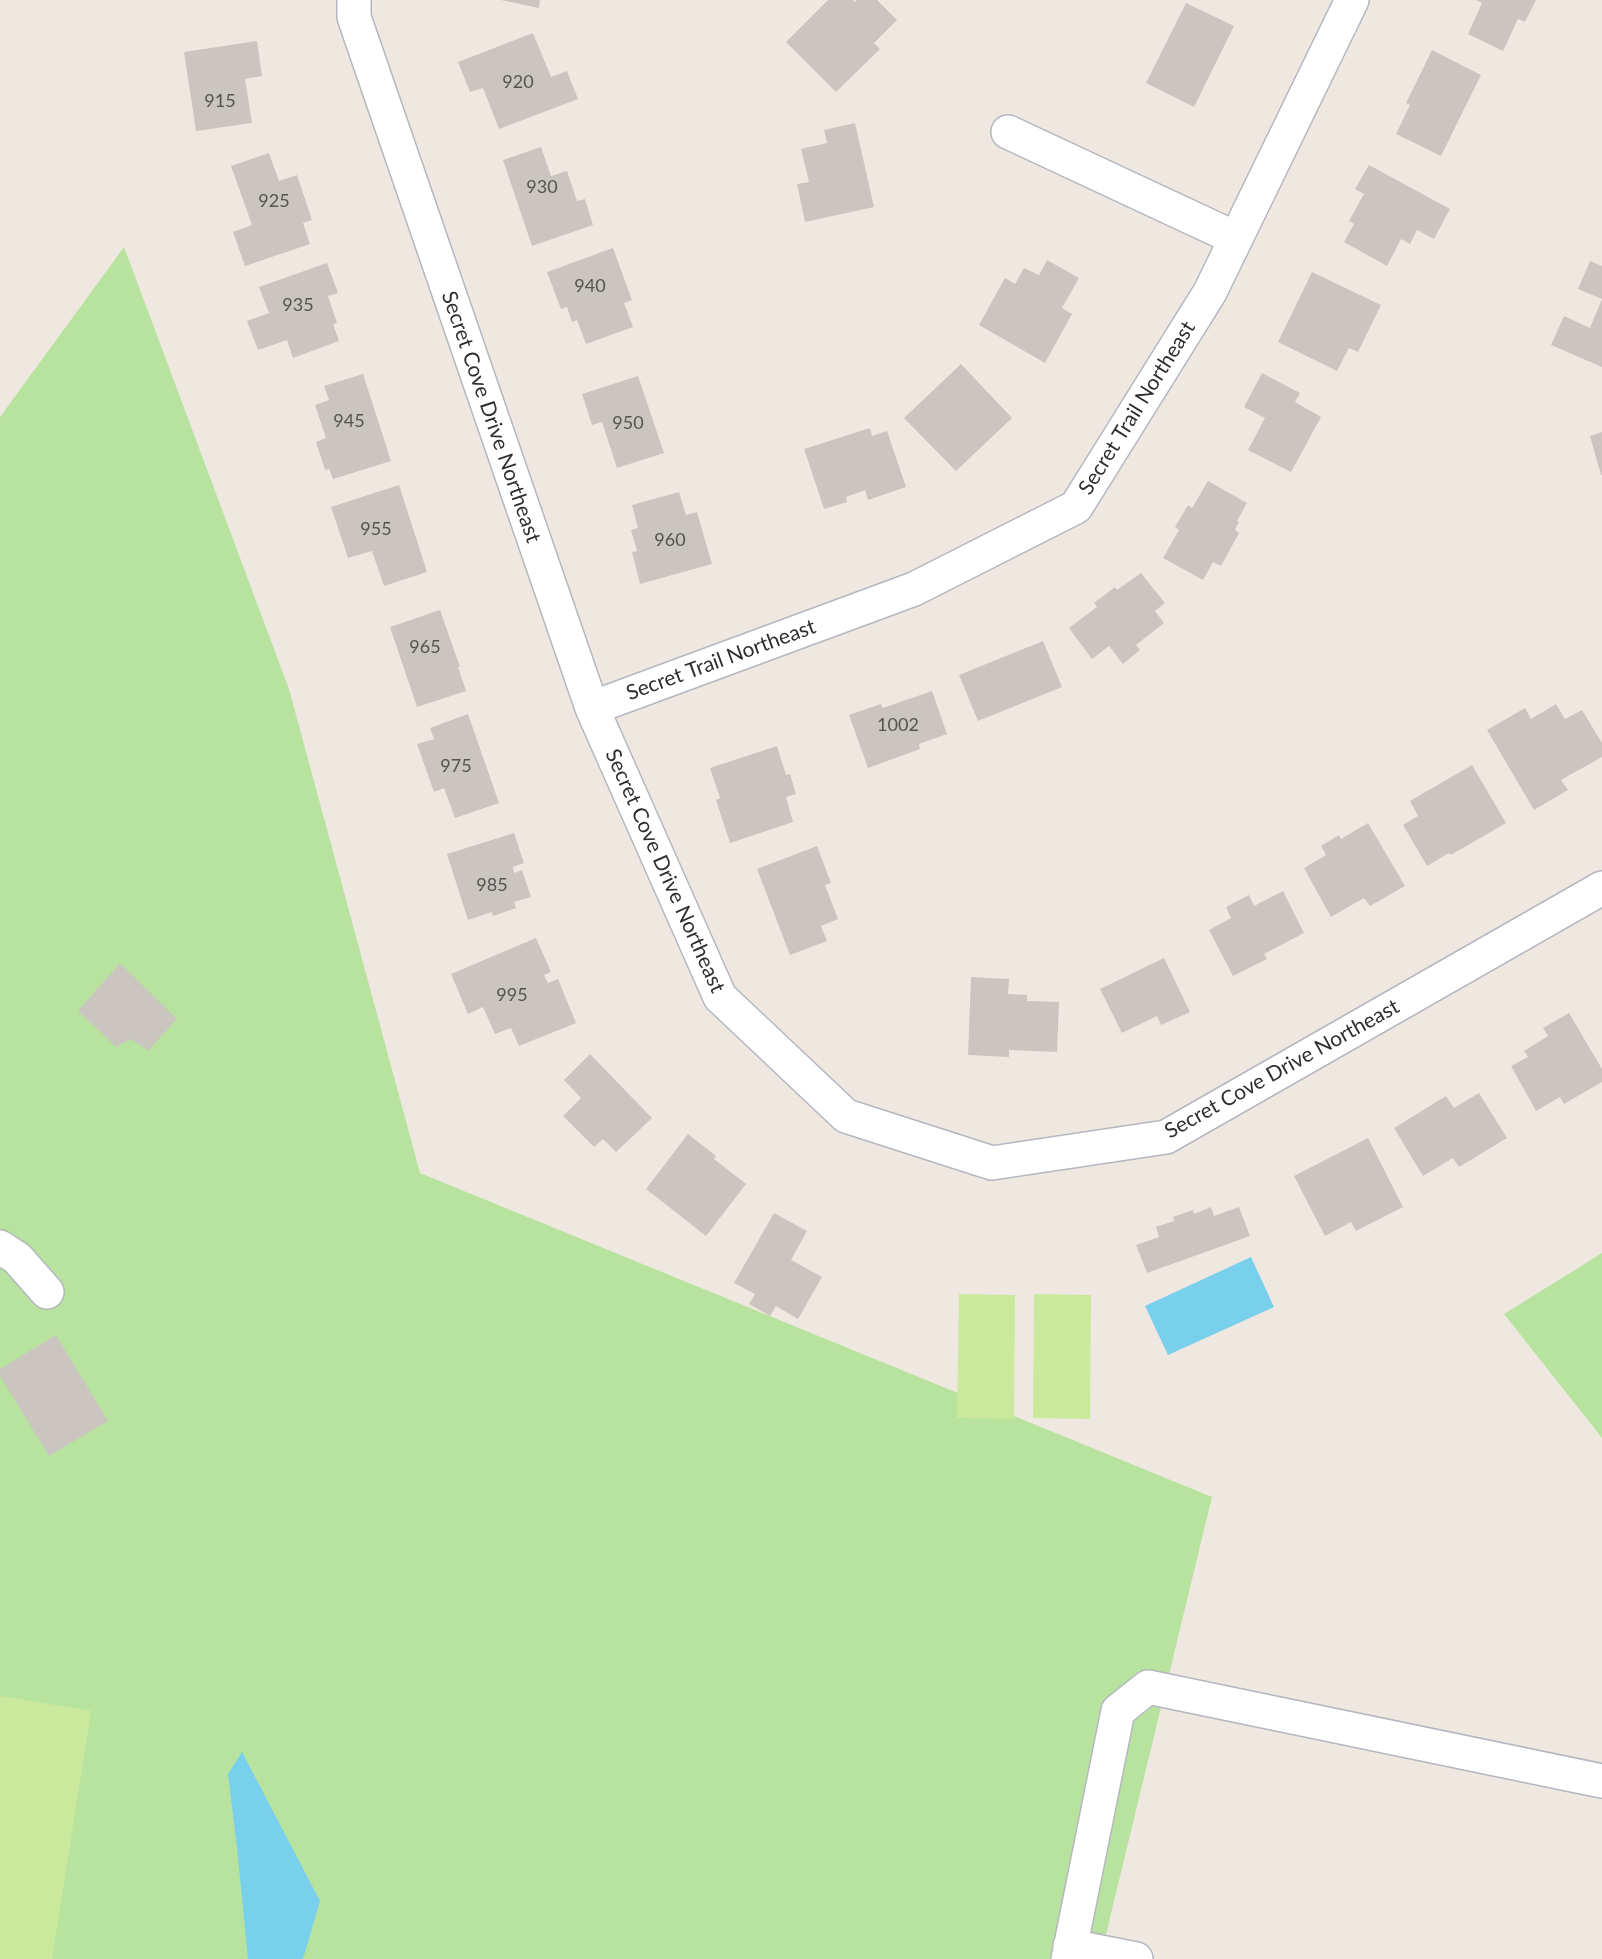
<!DOCTYPE html>
<style>
body{margin:0}
canvas{display:block;background:#eee8e1}
</style>
<canvas width="1602" height="1959"></canvas>
<script>
const context = document.querySelector('canvas').getContext('2d');
context.lineJoin = 'round';
function paint(path, color) {
  context.fillStyle = color;
  context.fill(path, 'evenodd');
}
function stroke(path, color, width, dash) {
  context.strokeStyle = color;
  context.lineWidth = width;
  context.lineCap = dash ? 'butt' : 'round';
  context.setLineDash(dash || []);
  context.stroke(path);
}
function write(font, color, halo, rows, align = 'center') {
  context.font = font + ' Lato,sans-serif';
  context.lineWidth = 4.5;
  context.setLineDash([]);
  context.textBaseline = 'middle';
  context.strokeStyle = halo;
  context.fillStyle = color;
  for (const [text, x, y, turn = 0] of rows) {
    context.save();
    context.translate(x, y);
    context.rotate((+turn || 0) * Math.PI / 180);
    context.textAlign = isNaN(turn) ? turn : align;
    if (halo) context.strokeText(text, 0, 0);
    context.fillText(text, 0, 0);
    context.restore();
  }
}
paint(new Path2D(`
 M124 247 289 689 420 1173 1212 1497 1100 1959H0V417Z
 M1602 1253V1438L1504 1314Z`), '#b8e39f');
paint(new Path2D(`
 M959 1294 1015 1295 1014 1419 957 1418Z
 M1034 1294 1091 1295 1090 1419 1033 1418Z
 M0 1696 91 1711 52 1959H0Z`), '#cae99c');
paint(new Path2D(`
 M1251 1257 1274 1307 1168 1355 1145 1306Z
 M242 1752 320 1901 303 1959H248L237 1848 228 1774Z`), '#78d0ec');
paint(new Path2D(`
 M501 0H540L539 8Z
 M828 0H853L855 2 857 0H877L897 20 874 43 880 49 836 92 786 42Z
 M1476 0H1536L1525 22 1518 19 1503 51 1468 34 1482 3Z
 M1186 3 1234 26 1194 107 1146 83Z
 M533 33 551 77 567 71 578 99 499 129 483 88 470 92 458 62Z
 M257 41 262 76 245 79 252 123 196 131 184 52Z
 M1432 50 1481 75 1441 156 1396 134 1410 105 1406 103Z
 M855 123 874 207 805 222 797 184 809 182 801 149 827 143 824 130Z
 M541 147 551 176 567 171 577 201 585 199 593 225 532 246 503 160Z
 M269 153 279 181 297 175 312 220 303 223 310 244 245 266 233 232 252 225 231 166Z
 M1369 165 1450 209 1434 239 1417 230 1410 244 1401 239 1387 266 1344 242 1354 224 1349 221 1364 194 1355 189Z
 M613 248 632 300 624 303 633 327 586 344 577 320 572 322 567 307 561 309 547 272Z
 M1047 260 1079 278 1062 308 1072 314 1045 363 979 325 1005 278 1015 284 1024 268 1039 275Z
 M1590 261 1602 266V299L1578 289Z
 M327 263 338 293 328 296 337 323 333 324 339 341 293 358 287 340 258 350 247 321 269 313 259 287Z
 M1312 272 1381 305 1358 352 1349 348 1337 371 1278 342Z
 M1602 299V367L1551 345 1564 316 1590 328Z
 M961 364 1012 418 956 471 904 418Z
 M1262 373 1300 393 1295 402 1321 417 1291 472 1248 450 1265 418 1244 407Z
 M363 374 391 461 333 479 329 469 325 470 316 442 326 438 315 405 329 400 324 386Z
 M638 376 664 453 617 468 602 422 592 425 582 394Z
 M870 428 872 436 887 431 906 487 868 500 865 490 846 497 847 502 824 509 804 449Z
 M1602 432V475H1601L1590 436Z
 M1208 481 1247 503 1237 521 1239 522 1235 530 1239 533 1221 566 1213 562 1203 580 1163 558 1179 530 1175 527 1188 505 1192 508Z
 M399 485 427 572 384 586 372 551 348 558 331 507Z
 M679 492 686 515 697 512 712 564 640 584 632 552 637 551 631 530 638 528 632 505Z
 M1141 573 1165 603 1155 611 1164 623 1136 645 1140 650 1123 664 1109 646 1092 659 1069 628 1097 607 1094 603 1115 587 1117 590Z
 M440 610 460 667H458L466 691 417 707 390 627Z
 M1043 641 1062 687 978 721 959 675Z
 M932 691 947 734 919 744 920 749 868 768 849 715 881 704 883 708Z
 M1556 704 1565 719 1582 710 1602 743V757L1561 780 1568 790 1534 810 1487 730 1525 708 1531 719Z
 M468 714 499 803 455 818 444 788 434 792 417 744 434 739 430 728Z
 M777 746 786 775 790 774 796 794 786 797 793 822 730 843 716 800 720 798 710 768Z
 M1472 765 1506 823 1451 855 1449 853 1427 866 1403 825 1418 816 1410 801Z
 M1368 823 1405 886 1370 906 1364 898 1331 917 1304 868 1326 855 1321 846 1339 835 1341 839Z
 M514 833 524 863 513 867 514 873 522 870 531 897 514 902 516 908 493 916 492 912 468 920 447 854Z
 M817 846 831 883 825 885 838 919 821 926 827 941 790 955 757 869Z
 M1283 891 1304 933 1264 954 1267 959 1233 976 1209 930 1231 918 1226 907 1249 895 1254 906Z
 M536 938 551 972 544 975 548 983 558 979 576 1023 519 1046 511 1028 495 1034 483 1007 468 1014 451 974Z
 M1164 958 1190 1012 1161 1025 1157 1016 1122 1033 1100 989Z
 M120 963 177 1019 148 1051 131 1039 116 1047 78 1011Z
 M971 977 1009 979 1008 994 1027 995V1001L1059 1002 1057 1052 1009 1050V1057L968 1055Z
 M1569 1013 1602 1069V1082L1564 1104 1560 1097 1536 1111 1511 1066 1528 1057 1524 1051 1548 1036 1543 1028Z
 M590 1054 652 1118 616 1152 603 1139 594 1147 563 1116 581 1098 564 1080Z
 M1479 1093 1507 1138 1459 1167 1453 1158 1423 1176 1394 1128 1446 1096 1454 1108Z
 M688 1134 716 1156 714 1159 746 1184 706 1236 646 1189Z
 M1368 1138 1403 1207 1356 1231 1351 1222 1325 1236 1294 1176Z
 M1211 1207 1214 1216 1239 1207 1250 1236 1147 1273 1136 1245 1159 1237 1156 1227 1174 1221 1173 1217 1193 1210 1194 1214Z
 M774 1213 807 1231 791 1260 822 1277 798 1319 776 1306 770 1316 749 1304 755 1294 734 1283Z
 M56 1335 108 1421 49 1456 0 1376V1369Z`), '#cac6bf');
const minor = new Path2D(`
 M354 0V17L592 708 720 997 846 1116 992 1163 1166 1137 1602 888
 M1008 132 1235 238
 M592 708 914 589 1076 507 1210 292 1352 0
 M0 1247 17 1258 47 1292
 M1070 1946 1136 1959
 M1068 1959 1118 1711 1148 1687 1602 1781`);
stroke(minor, '#b4b7c0', 36);
stroke(minor, '#fff', 33);
write('18px', '#555452', null, [
 ["920",518,82],
 ["915",220,101],
 ["930",542,187],
 ["925",274,201],
 ["940",590,286],
 ["935",298,305],
 ["945",349,421],
 ["950",628,423],
 ["955",376,529],
 ["960",670,540],
 ["965",425,647],
 ["1002",898,725],
 ["975",456,766],
 ["985",492,885],
 ["995",512,995]
]);
write('21px', '#2e2e2e', '#fff', [
 ["Secret Trail Northeast",1137,408,-58],
 ["Secret Cove Drive Northeast",491,417,71],
 ["Secret Trail Northeast",721,660,-20],
 ["Secret Cove Drive Northeast",665,871,66],
 ["Secret Cove Drive Northeast",1282,1069,-29]
]);
</script>
